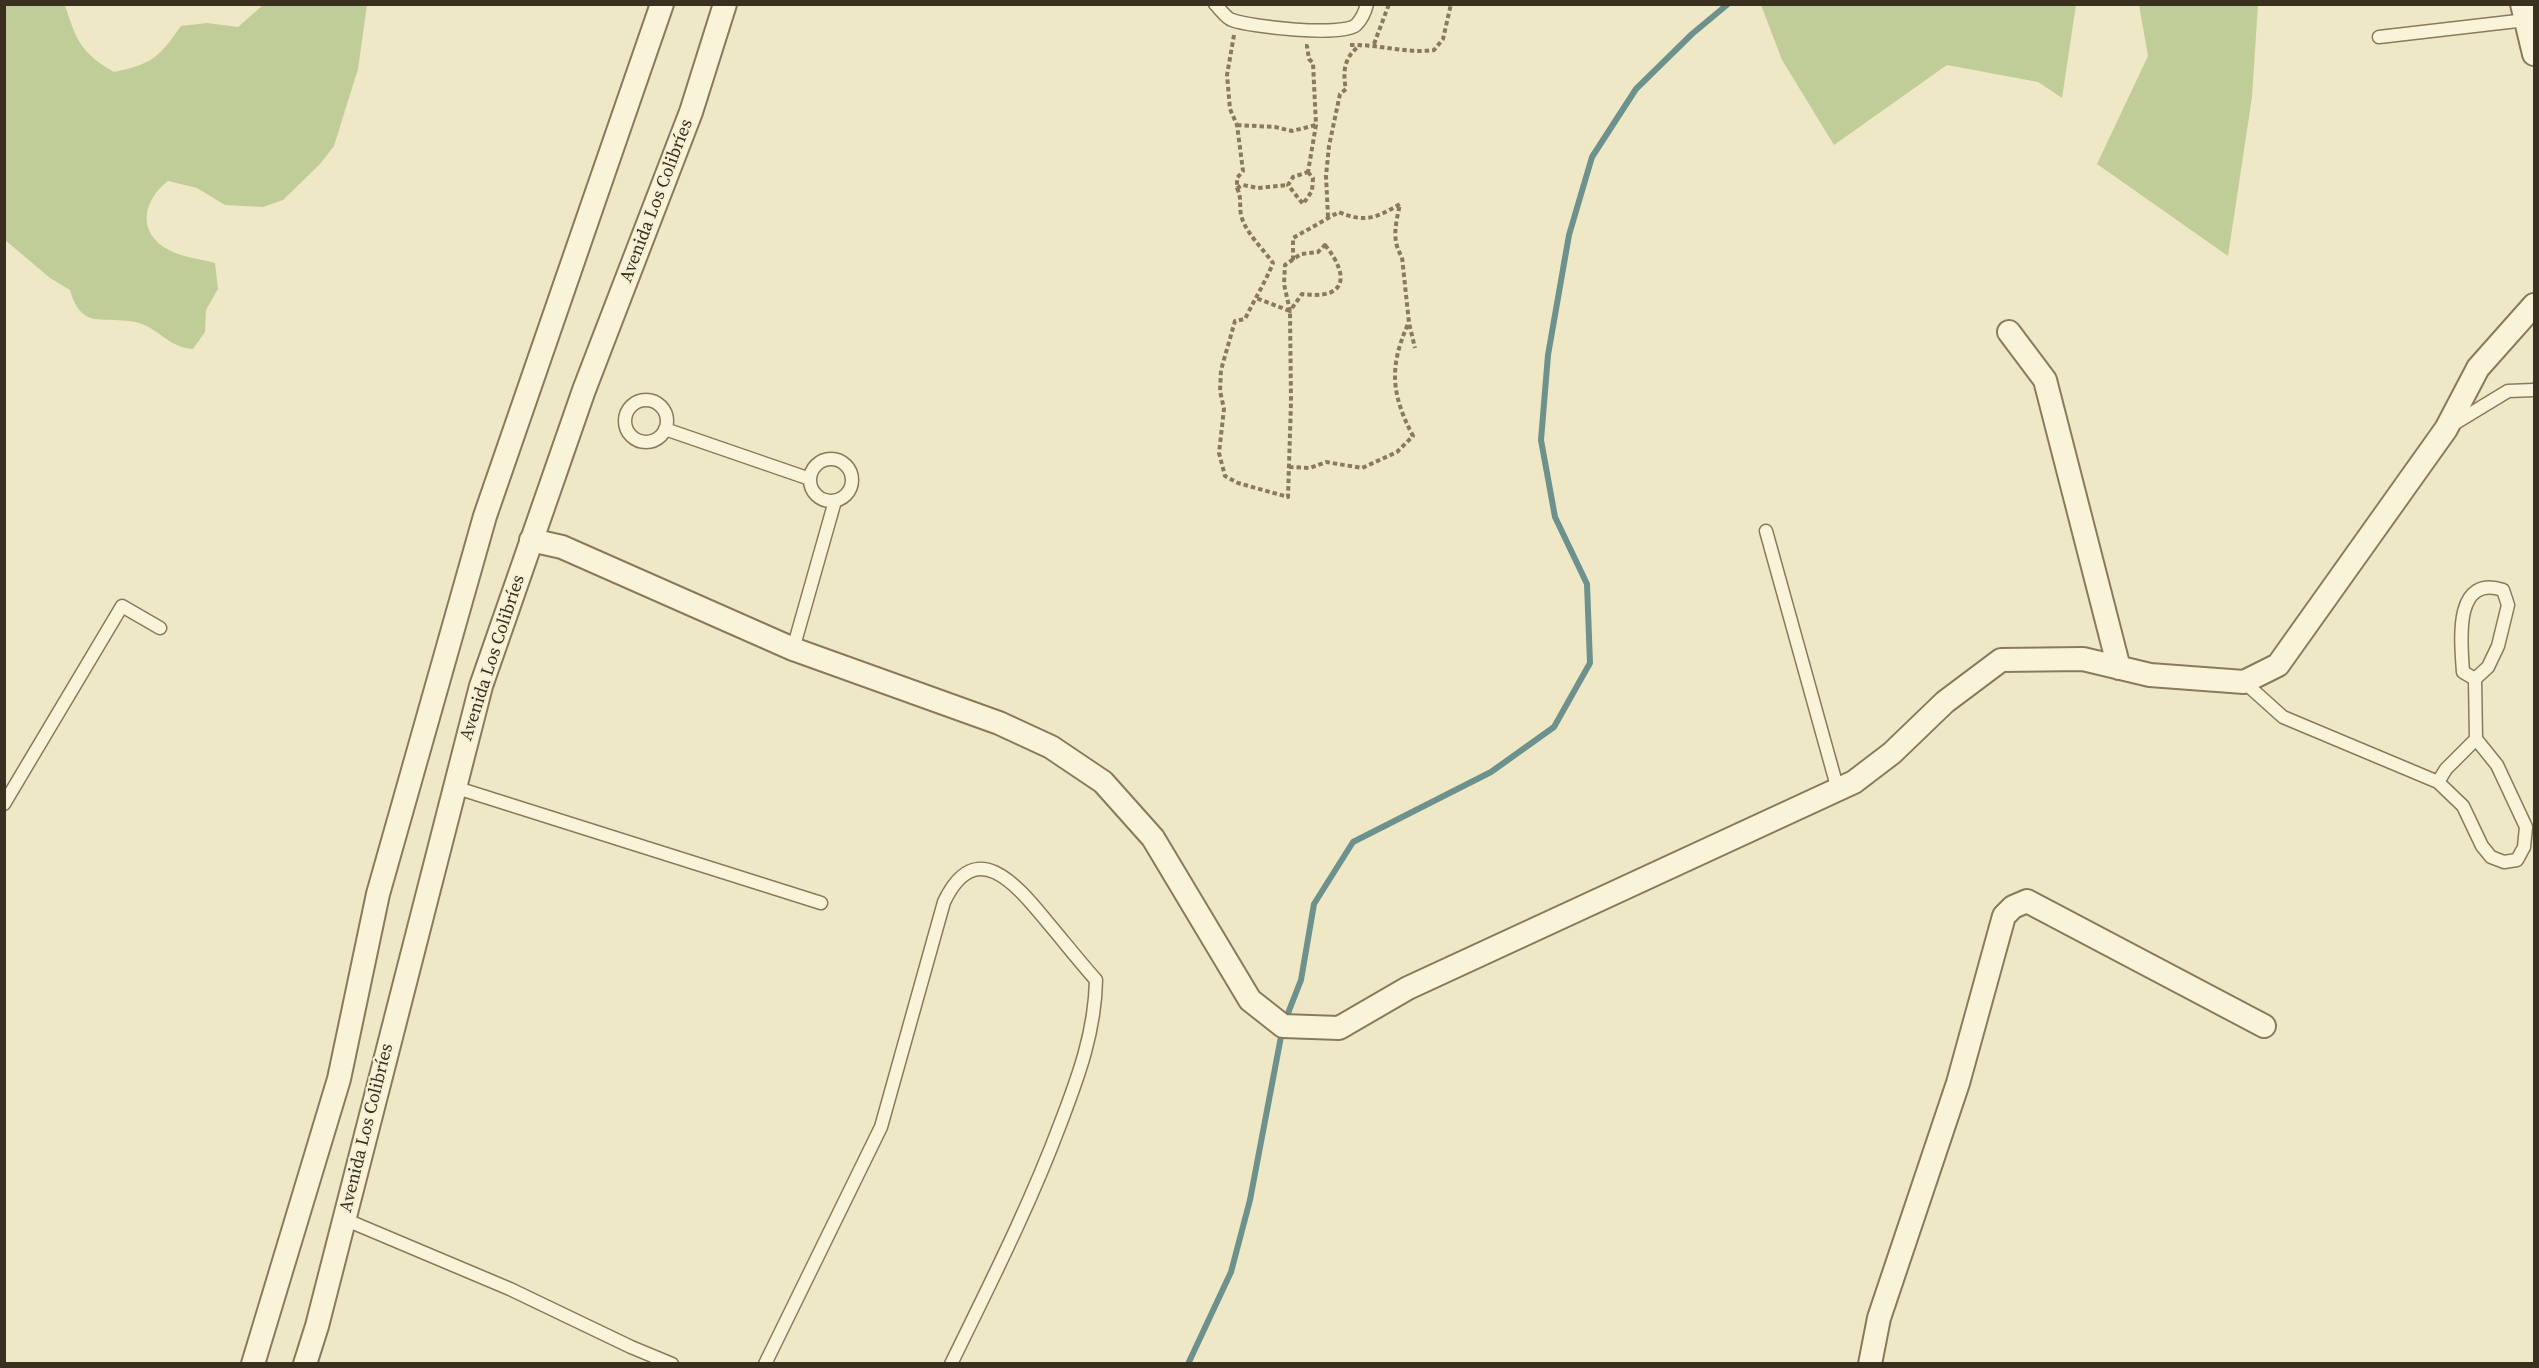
<!DOCTYPE html>
<meta charset="utf-8">
<style>
body{margin:0}
#map{position:relative;width:2539px;height:1368px;overflow:hidden;background:#efe8c6;font-family:"Source Serif 4",serif}
canvas{display:block}
.frame{position:absolute;inset:0;border:6px solid #3a301f;pointer-events:none}
</style>
<div id="map">
<canvas width="2539" height="1368"></canvas>
<div class="frame"></div>
</div>
<script>
const context = document.querySelector('canvas').getContext('2d');
context.lineJoin = 'round';
function paint(path, color) {
  context.fillStyle = color;
  context.fill(path, 'evenodd');
}
function stroke(path, color, width, dash) {
  context.strokeStyle = color;
  context.lineWidth = width;
  context.lineCap = dash ? 'butt' : 'round';
  context.setLineDash(dash || []);
  context.stroke(path);
}
function write(font, color, halo, rows, align = 'center') {
  context.font = font + ' "Source Serif 4",serif';
  context.lineWidth = 4.5;
  context.setLineDash([]);
  context.textBaseline = 'middle';
  context.strokeStyle = halo;
  context.fillStyle = color;
  for (const [text, x, y, turn = 0] of rows) {
    context.save();
    context.translate(x, y);
    context.rotate((+turn || 0) * Math.PI / 180);
    context.textAlign = isNaN(turn) ? turn : align;
    if (halo) context.strokeText(text, 0, 0);
    context.fillText(text, 0, 0);
    context.restore();
  }
}
paint(new Path2D(`
 M5 4 65 5C76 40 81 53 114 72 153 64 159 57 181 26L207 23 238 27 263 5H367L358 69 334 146 320 164 283 200 263 207 225 205 197 188 168 181C143 200 136 233 169 250 182 257 200 259 215 263L218 289 206 310 205 332 193 349C170 348 159 329 139 323 124 318 97 322 88 317 78 312 73 301 70 290L50 278 5 240Z
 M1761 5H2076L2062 98 2038 82 1947 65 1834 145 1782 60Z
 M2139 5H2258L2252 97 2228 256 2097 164 2148 56Z`), '#c1cd99');
stroke(new Path2D(`
 M1188 1364 1231 1272 1250 1200 1283 1026 1301 980 1314 904 1353 842 1491 772 1554 727 1590 663 1587 584 1555 517 1541 440 1548 355 1569 235 1592 157 1636 89 1692 34 1728 4`), '#6d918c', 6);
const lane = new Path2D(`
 M1215 4C1220 9 1226 18 1232 20 1251 27 1341 37 1356 25 1362 19 1365 12 1367 4
 M2379 37 2526 20
 M625 421a21 21 0 1 1 42 0a21 21 0 1 1-42 0Z
 M2452 425 2508 391 2534 390
 M665 429 810 479
 M810 480a21 21 0 1 1 42 0a21 21 0 1 1-42 0Z
 M1766 531 1838 790
 M793 649 835 501
 M2244 682 2283 717 2438 782 2463 806 2482 846 2491 857 2504 862 2517 860 2524 847 2526 827 2497 765 2476 739 2475 679 2488 667 2498 646 2508 605 2503 590C2453 574 2461 642 2463 672L2475 679
 M2438 782 2446 769 2476 739
 M454 787 821 903
 M4 804 122 606 160 628
 M344 1219 510 1289 631 1347 672 1364
 M765 1364 881 1127 944 902C977 833 1019 888 1049 924 1065 943 1080 962 1096 980 1095 1031 1079 1075 1061 1122 1030 1205 990 1284 951 1364`);
const street = new Path2D(`
 M2522 4 2534 54
 M2009 332 2045 380 2119 668
 M531 540 562 547 793 649 999 723 1051 747 1103 782 1153 838 1250 1000 1283 1026 1339 1028 1408 988 1854 782 1892 753 1945 702 2001 660 2083 659 2150 675 2244 682 2278 665 2446 429 2478 368 2534 305
 M253 1364 339 1079 378 894 485 516 662 4
 M305 1364 317 1326 481 686 584 390 691 112 725 4
 M1870 1364 1879 1318 1958 1083 2004 916 2013 907 2027 901 2264 1026`);
stroke(lane, '#8a7a5b', 15);
stroke(street, '#8a7a5b', 26);
stroke(new Path2D(`
 M1234 35 1227 75 1230 109 1237 125 1243 171 1237 178V188L1243 185 1258 188 1288 185
 M1374 44 1389 4
 M1350 45C1379 44 1406 54 1434 50L1443 39 1451 4
 M1305 46H1307L1309 59 1313 63 1316 125 1308 172
 M1237 125 1275 127 1292 131 1316 125
 M1308 172 1313 178 1312 191 1303 204 1288 185 1293 177Z
 M1237 188C1242 198 1239 204 1241 215 1245 232 1263 249 1273 263 1265 283 1254 300 1245 319L1235 321 1221 370 1220 391 1224 409 1219 453 1225 476 1238 483 1288 497 1291 402 1290 311 1256 298
 M1328 217 1326 176 1329 146 1340 94 1346 89C1342 71 1345 55 1361 45
 M1325 245C1350 276 1347 300 1302 294L1290 311 1284 284 1285 265 1301 254 1318 252Z
 M1293 260V238L1339 212C1365 223 1376 218 1400 204 1396 223 1391 240 1402 257L1409 323 1415 348
 M1289 467 1310 468 1326 462 1362 468 1397 452 1413 436C1391 394 1389 367 1408 324`), '#8a7a5b', 4, [4.5, 3]);
stroke(lane, '#f9f4d9', 12);
stroke(street, '#f9f4d9', 22);
write('18px', '#3a301f', '#f6f1d5', [
 ["Avenida Los Colibríes",657,201,-69],
 ["Avenida Los Colibríes",493,658,-72],
 ["Avenida Los Colibríes",367,1128,-76]
]);
</script>
